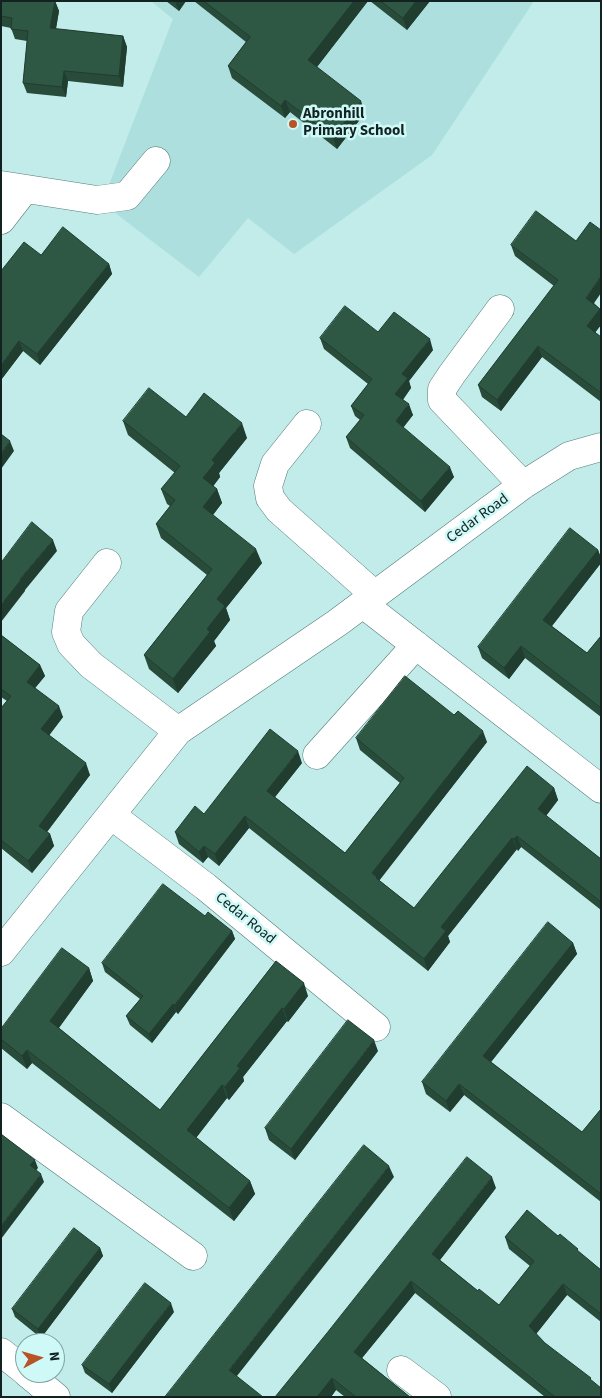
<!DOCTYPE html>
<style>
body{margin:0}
#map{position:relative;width:602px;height:1398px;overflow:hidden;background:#c1ece9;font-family:"Source Sans 3",sans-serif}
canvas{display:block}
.frame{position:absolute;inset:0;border:2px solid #112221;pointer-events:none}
.north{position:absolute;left:15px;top:1333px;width:50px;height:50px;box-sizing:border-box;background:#cef9f7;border:1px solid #82a3a1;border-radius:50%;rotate:84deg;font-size:14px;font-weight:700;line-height:20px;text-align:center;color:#112221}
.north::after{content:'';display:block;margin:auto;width:18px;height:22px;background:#b85227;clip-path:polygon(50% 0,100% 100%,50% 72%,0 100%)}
</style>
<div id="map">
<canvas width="602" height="1398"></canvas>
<div class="frame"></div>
<div class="north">N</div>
</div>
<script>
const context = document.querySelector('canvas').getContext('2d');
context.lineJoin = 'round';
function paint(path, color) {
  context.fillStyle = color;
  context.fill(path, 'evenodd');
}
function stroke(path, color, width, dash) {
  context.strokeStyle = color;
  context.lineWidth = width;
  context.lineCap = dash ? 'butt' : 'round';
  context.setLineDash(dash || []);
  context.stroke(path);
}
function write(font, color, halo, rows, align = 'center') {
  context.font = font + ' "Source Sans 3",sans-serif';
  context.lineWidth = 5;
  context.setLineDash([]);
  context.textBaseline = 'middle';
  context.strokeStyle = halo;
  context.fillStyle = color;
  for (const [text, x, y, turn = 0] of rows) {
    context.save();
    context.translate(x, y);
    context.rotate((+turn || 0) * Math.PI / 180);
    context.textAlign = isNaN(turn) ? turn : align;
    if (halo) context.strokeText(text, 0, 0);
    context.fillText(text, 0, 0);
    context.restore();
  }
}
paint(new Path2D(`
 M151 1H534L432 155 294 254 248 218 199 277 110 209 107 190 173 19Z`), '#acdfdd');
const minor = new Path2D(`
 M1 185 97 200 127 196 156 161
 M1 220 25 189
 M500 309 452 374 442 389V400L523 485
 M307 424 275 464 268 486 270 498 279 510 375 595
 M107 563 69 611 66 632 71 644 91 665 178 731
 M363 604 601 789
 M317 755 416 645
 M111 815 206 887 376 1027
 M1 952 178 731 337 623 523 485 569 456 601 447
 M1 1117 193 1256
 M1 1352 25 1371
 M401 1370 437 1397
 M27 1373 56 1397`);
stroke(minor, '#557c7a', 29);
stroke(minor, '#fff', 28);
paint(new Path2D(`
 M1 1H55L59 11 56 29 123 36 127 47 123 87 68 81 66 97 27 93 23 83 27 41 15 39 11 28 1 26Z
 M166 1H186L179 11Z
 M194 1H368L317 67 365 113 337 149 290 112 285 118 232 78 228 66 246 42Z
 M370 1H430L407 30Z
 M511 245 594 303 601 310V325L595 332 601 337V402L542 357 501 411 482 397 478 385 554 286 515 256Z
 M41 255 109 264 112 274 40 365 23 351 1 380Z
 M378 332 433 350 409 381 411 388 403 400 413 415 403 427 454 477 425 512 350 448 346 437 360 420 355 416 351 406 368 384 324 349 320 338Z
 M186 417 247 438 219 473 220 477 213 486 217 489 222 503 213 515 262 563 226 608 230 620 214 641 216 646 178 693 149 669 144 655 207 575 161 538 156 524 170 506 167 504 161 489 175 473 128 435 123 421Z
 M598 550 601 558V563L552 626 587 653 601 636V717L525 658 509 679 482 658 478 647Z
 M1 635 40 665 45 676 35 688 63 717 49 735 90 775 47 832 50 834 54 846 32 873 1 848V708L7 701 1 697Z
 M356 738 487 742 379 880 414 908 554 788 558 800 546 816 601 859V910L521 847 518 851 517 849 448 936 450 942 428 971 249 828 219 866 208 857 203 863 179 844 175 832 204 814 302 763 275 797 345 853 400 783 360 750Z
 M205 916 232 931 235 939 178 1014 176 1012 152 1043 130 1025 126 1016 140 999 105 972 102 963Z
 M573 943 577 954 491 1062 582 1132 601 1109V1202L464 1095 450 1112 426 1094 422 1082Z
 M276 961 308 996 288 1022 287 1021 243 1077 244 1081 229 1100 227 1098 196 1138 250 1181 255 1194 234 1221 32 1063 27 1069 1 1048V1029L89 968 93 981 59 1028 160 1110Z
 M378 1051 295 1160 269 1140 265 1128Z
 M496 1188 440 1260 478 1291 499 1305 530 1266 509 1249 505 1237 579 1252 601 1270V1322L567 1295 536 1334 545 1343 592 1381 601 1397H545L415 1293 362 1358 410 1397H345L336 1390 331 1397H275Z
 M100 1248 103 1256 41 1338 15 1317 12 1309Z
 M174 1312 112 1393 85 1373 82 1365Z`), '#284b3a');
paint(new Path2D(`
 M55 1 59 11 54 39 50 28Z
 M175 1H186L179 11Z
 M354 1H368L313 72 308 60Z
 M416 1H430L407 30 403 18Z
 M123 36 127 47 123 87 119 76Z
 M64 71 68 81 66 97 62 87Z
 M285 100 290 112 285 118 281 106Z
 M361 101 365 113 337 149 333 137Z
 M109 264 112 274 40 365 37 354Z
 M601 276V293L590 309 586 298Z
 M600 309 601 325 591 338 587 326Z
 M430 339 433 350 409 381 411 388 399 404 395 394 402 374Z
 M19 341 23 351 1 380V365Z
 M538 346 542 357 501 411 497 400Z
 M409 404 413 415 400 432 396 421Z
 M242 423 247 438 219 473 220 477 209 492 203 478 212 460Z
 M10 441 14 451 1 469V454Z
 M450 467 454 477 425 512 421 501Z
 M217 489 222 503 208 521 203 507Z
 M53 540 57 551 25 590V591L1 622V605L20 579Z
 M256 549 262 563 226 608 230 620 214 641 216 646 178 693 173 679 207 629 217 599Z
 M598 550 601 558V563L548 631 543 620Z
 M521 646 525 658 509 679 504 668Z
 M40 665 45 676 31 693 27 682Z
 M59 706 63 717 45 741 41 729Z
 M483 731 487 742 379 881 372 873Z
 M298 751 302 763 271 802 267 791Z
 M86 763 90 775 43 837 39 826Z
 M554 788 558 800 542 821 538 809Z
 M245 816 249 828 219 866 215 854Z
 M50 834 54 846 32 873 28 861Z
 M517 836 521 847 518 851 514 839Z
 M512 838 517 849 448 936 450 942 428 971 424 959 441 927Z
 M204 846 208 857 203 863 199 852Z
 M232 931 235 939 178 1014 174 1006Z
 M573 943 577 954 487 1067 483 1056Z
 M89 968 93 981 54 1034 50 1021Z
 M304 983 308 996 288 1022 284 1009Z
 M173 1004 176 1012 152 1043 149 1034Z
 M282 1008 287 1021 243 1077 244 1081 229 1100 225 1087 237 1066Z
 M374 1040 378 1051 295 1160 291 1149Z
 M27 1050 32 1063 27 1069 22 1056Z
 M459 1084 464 1095 450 1112 446 1101Z
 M222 1085 227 1098 192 1143 187 1130Z
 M35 1160 38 1168 33 1174 30 1165Z
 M389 1166 394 1177 233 1381 229 1370Z
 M41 1174 44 1182 1 1239V1226Z
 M492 1177 496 1188 436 1265 432 1254Z
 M250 1181 255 1194 234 1221 229 1208Z
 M100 1248 103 1256 41 1338 38 1329Z
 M411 1281 415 1293 358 1363 354 1352Z
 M563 1284 567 1295 533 1338 529 1326Z
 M171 1303 174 1312 112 1393 109 1384Z
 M332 1378 336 1390 331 1397H317Z`), '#203d30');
const building = new Path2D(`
 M1 1H55L50 28 123 36 119 76 64 71 62 87 23 83 28 31 11 29 12 18 1 16Z
 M204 1H354L308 60 361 101 333 137 285 100 281 106 228 66 250 37Z
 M381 1H416L403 18Z
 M536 211 576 241 590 222 601 230V276L586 298 600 309 587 326 601 337V393L538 346 497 400 478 385 558 280 511 245Z
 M63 227 109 264 37 354 19 341 1 365V271L24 242 41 255Z
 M345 306 378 332 394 312 430 339 402 374 408 378 395 394 409 404 396 421 450 467 421 501 346 437 364 415 351 406 372 379 320 338Z
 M149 388 186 417 204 393 242 423 212 460 215 463 203 478 217 489 203 507 256 549 217 599 225 606 207 629 210 632 173 679 144 655 212 569 156 524 175 500 161 489 180 466 123 421Z
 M1 434 10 441 1 454Z
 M32 522 53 540 20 579 21 580 1 605V563Z
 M570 528 598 550 543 620 587 653 601 636V708L521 646 504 668 478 647Z
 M1 635 40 665 27 682 59 706 41 729 86 763 39 826 50 834 28 861 1 840V708L11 696 1 689Z
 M405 676 454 715 458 711 483 731 372 873 377 877 376 878 414 908 527 766 554 788 538 809 601 859V902L517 836 514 839 512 838 441 927 446 931 424 959 245 816 215 854 204 846 199 852 175 832 195 806 204 814 270 729 298 751 267 791 345 853 404 778 356 738Z
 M163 884 205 916 208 912 232 931 174 1006 173 1004 149 1034 126 1016 143 996 102 963Z
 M548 922 573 943 483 1056 582 1132 601 1109V1194L459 1084 446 1101 422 1082Z
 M62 948 89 968 50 1021 160 1110 276 961 304 983 284 1009 282 1008 237 1066 240 1068 225 1087 222 1085 187 1130 250 1181 229 1208 27 1050 22 1056 1 1039V1029Z
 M348 1020 374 1040 291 1149 265 1128Z
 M1 1134 35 1160 30 1165 41 1174 1 1226Z
 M364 1145 389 1166 229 1370 263 1397H165Z
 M467 1157 492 1177 432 1254 478 1291 479 1289 499 1305 534 1261 505 1237 527 1210 558 1236 560 1234 578 1249 577 1250 601 1270V1314L563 1284 529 1326 545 1343 591 1378 590 1379 601 1388V1397H555L411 1281 354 1352 410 1397H356L332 1378 317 1397H275L327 1333Z
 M74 1228 100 1248 38 1329 12 1309Z
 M145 1283 171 1303 109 1384 82 1365Z`);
paint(building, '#2e5744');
stroke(building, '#203d30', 1);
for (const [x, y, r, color] of [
 [293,124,5,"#b85227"]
]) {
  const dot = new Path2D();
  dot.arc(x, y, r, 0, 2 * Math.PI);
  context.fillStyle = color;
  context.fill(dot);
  stroke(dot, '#cef9f7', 2);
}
write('bold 15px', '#112221', '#cef9f7', [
 ["Abronhill",303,115],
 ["Primary School",303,132]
], 'left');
write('15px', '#112221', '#cef9f7', [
 ["Cedar Road",478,519,-36],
 ["Cedar Road",245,919,39]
]);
</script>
